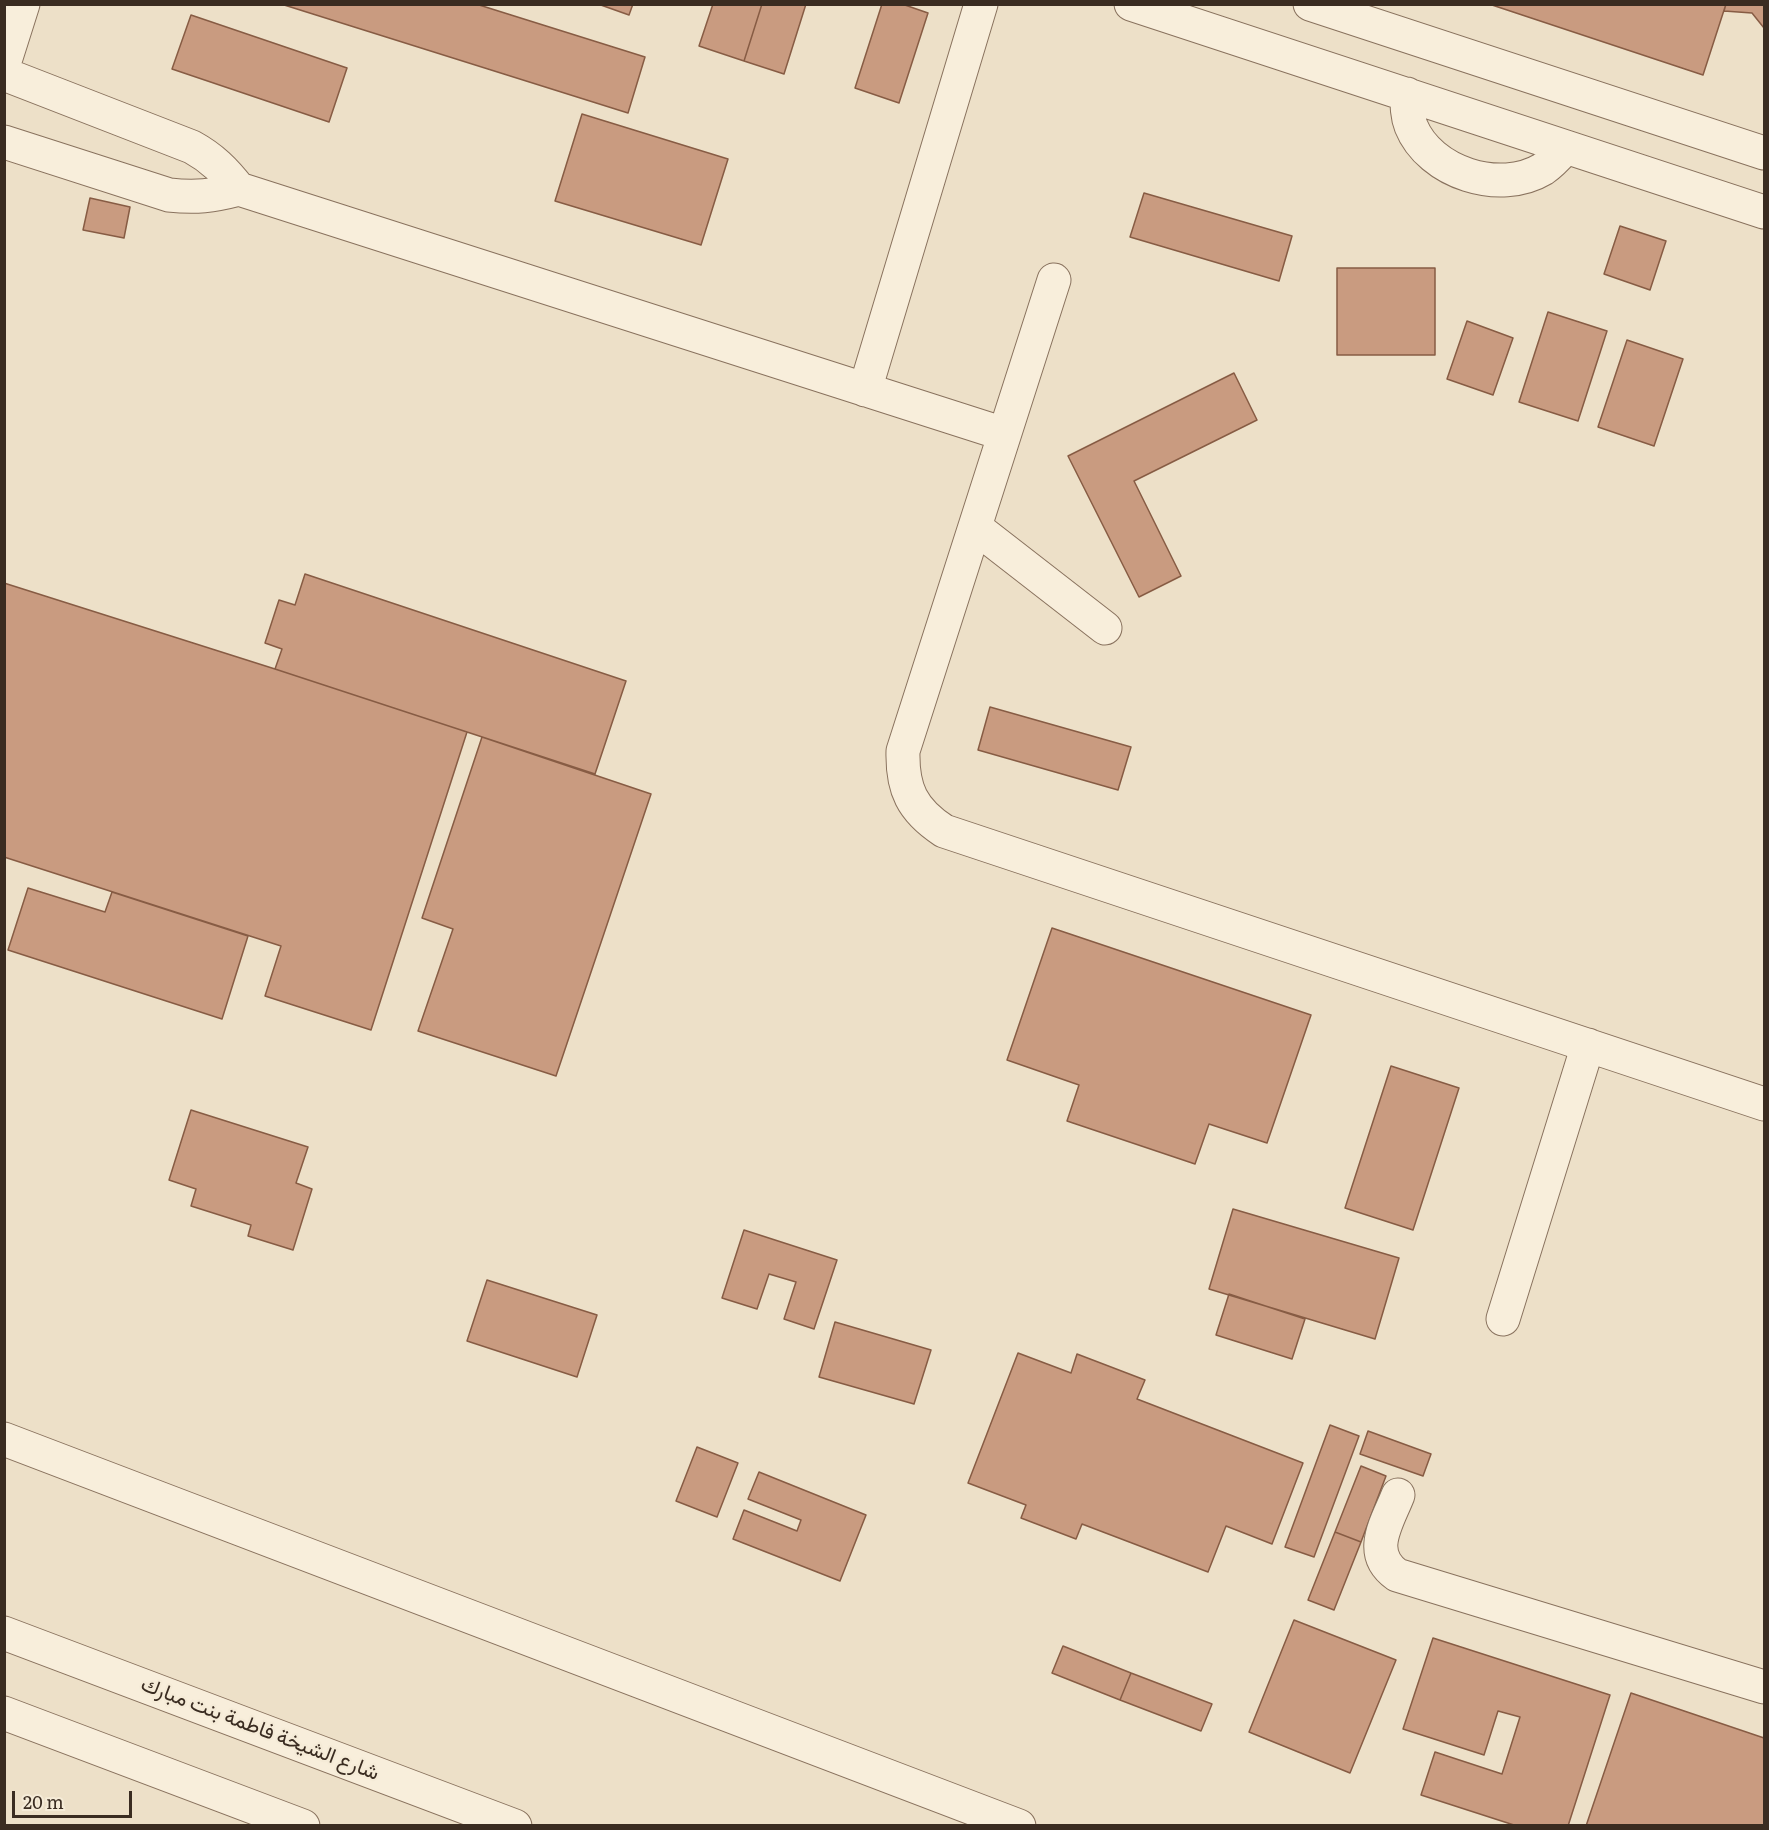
<!DOCTYPE html>
<meta charset="utf-8">
<style>
body{margin:0}
#map{position:relative;width:1769px;height:1830px;overflow:hidden;background:#ede0c8;font-family:Literata,serif}
canvas{display:block}
.frame{position:absolute;inset:0;border:6px solid #3a2c21;pointer-events:none}
.scale{position:absolute;left:12px;top:1791px;width:120px;height:27px;box-sizing:border-box;border:3px solid #3a2c21;border-top:0;padding-left:8px;font-size:18px;line-height:21px;white-space:nowrap;color:#3a2c21;-webkit-text-stroke:4px #f5ebd7;paint-order:stroke}
</style>
<div id="map">
<canvas width="1769" height="1830"></canvas>
<div class="frame"></div>
<div class="scale">20 m</div>
</div>
<script>
const context = document.querySelector('canvas').getContext('2d');
context.lineJoin = 'round';
function paint(path, color) {
  context.fillStyle = color;
  context.fill(path, 'evenodd');
}
function stroke(path, color, width, dash) {
  context.strokeStyle = color;
  context.lineWidth = width;
  context.lineCap = dash ? 'butt' : 'round';
  context.setLineDash(dash || []);
  context.stroke(path);
}
function write(font, color, halo, rows, align = 'center') {
  context.font = font + ' Literata,Vazirmatn,serif';
  context.lineWidth = 4.5;
  context.setLineDash([]);
  context.textBaseline = 'middle';
  context.strokeStyle = halo;
  context.fillStyle = color;
  for (const [text, x, y, turn = 0] of rows) {
    context.save();
    context.translate(x, y);
    context.rotate((+turn || 0) * Math.PI / 180);
    context.textAlign = isNaN(turn) ? turn : align;
    if (halo) context.strokeText(text, 0, 0);
    context.fillText(text, 0, 0);
    context.restore();
  }
}
const building = new Path2D(`
 M281 4H476L645 57 628 113Z
 M598 4H633L629 15Z
 M713 4H762L744 61 699 46Z
 M762 4H806L784 74 744 61Z
 M882 4H902L928 13 899 103 855 88Z
 M1489 4H1726L1703 75Z
 M1726 4H1764V28L1752 13 1724 11Z
 M191 15 347 68 329 122 172 69Z
 M582 114 728 159 701 245 555 201Z
 M1144 193 1292 236 1279 281 1130 237Z
 M90 198 130 207 124 238 83 230Z
 M1620 226 1666 241 1650 290 1604 274Z
 M1337 268H1435V355H1337Z
 M1548 312 1607 331 1578 421 1519 402Z
 M1467 321 1513 338 1493 395 1447 379Z
 M1627 340 1683 359 1654 446 1598 427Z
 M1234 373 1257 420 1134 481 1181 576 1139 597 1068 456Z
 M305 574 626 681 595 774 275 669 282 649 265 643 279 600 295 605Z
 M4 583 275 669 467 732 371 1030 265 996 281 946 4 857Z
 M990 707 1131 747 1118 790 978 750Z
 M482 737 651 794 556 1076 418 1031 453 929 422 918Z
 M28 888 105 912 112 892 248 936 222 1019 8 950Z
 M1052 928 1311 1015 1267 1143 1209 1124 1195 1164 1067 1121 1079 1085 1007 1060Z
 M1391 1066 1459 1088 1413 1230 1345 1208Z
 M191 1110 308 1147 296 1183 312 1189 293 1250 248 1236 251 1225 191 1206 196 1189 169 1180Z
 M1233 1209 1399 1258 1375 1339 1209 1289Z
 M744 1230 837 1260 814 1329 784 1319 796 1282 769 1274 757 1309 722 1298Z
 M487 1280 597 1315 577 1377 467 1341Z
 M1229 1294 1305 1319 1292 1359 1216 1335Z
 M835 1322 931 1350 914 1404 819 1377Z
 M1018 1353 1071 1373 1077 1354 1145 1380 1137 1399 1303 1463 1272 1544 1226 1526 1208 1572 1082 1524 1076 1539 1021 1518 1026 1505 968 1483Z
 M1330 1425 1359 1436 1314 1557 1285 1547Z
 M1368 1431 1431 1454 1423 1476 1360 1454Z
 M697 1447 738 1463 717 1517 676 1501Z
 M1361 1466 1386 1476 1361 1542 1335 1532Z
 M759 1472 866 1515 840 1581 733 1539 744 1510 797 1531 801 1520 748 1499Z
 M1335 1532 1361 1542 1334 1610 1308 1600Z
 M1294 1620 1396 1660 1350 1773 1249 1732Z
 M1433 1638 1610 1695 1568 1826H1517L1421 1795 1435 1752 1502 1774 1520 1717 1498 1711 1484 1755 1403 1729Z
 M1063 1646 1131 1673 1120 1700 1052 1673Z
 M1131 1673 1212 1704 1201 1731 1120 1700Z
 M1631 1693 1764 1738V1826H1586Z`);
paint(building, '#c99b80');
stroke(building, '#875c44', 1.5);
const minor = new Path2D(`
 M1131 4 1764 212
 M1310 4 1764 153
 M4 64 23 4
 M4 74 192 147C212 158 225 171 239 189
 M1407 94C1407 106 1407 116 1411 126 1430 173 1500 195 1543 169 1552 163 1559 155 1566 147
 M4 142 169 195C196 198 212 196 239 189L1004 434
 M1054 280 903 751C902 789 912 810 944 831L1764 1104
 M865 390 981 4
 M975 527 1105 628
 M1503 1319 1588 1045
 M4 1439 1019 1826
 M1398 1495C1387 1523 1366 1553 1397 1575L1764 1687
 M4 1633 515 1826
 M4 1713 303 1826`);
stroke(minor, '#89725e', 35);
stroke(minor, '#f8eedb', 33);
write('21px', '#3a2c21', '#f5ebd7', [
 ["شارع الشيخة فاطمة بنت مبارك",260,1729,21]
]);
</script>
